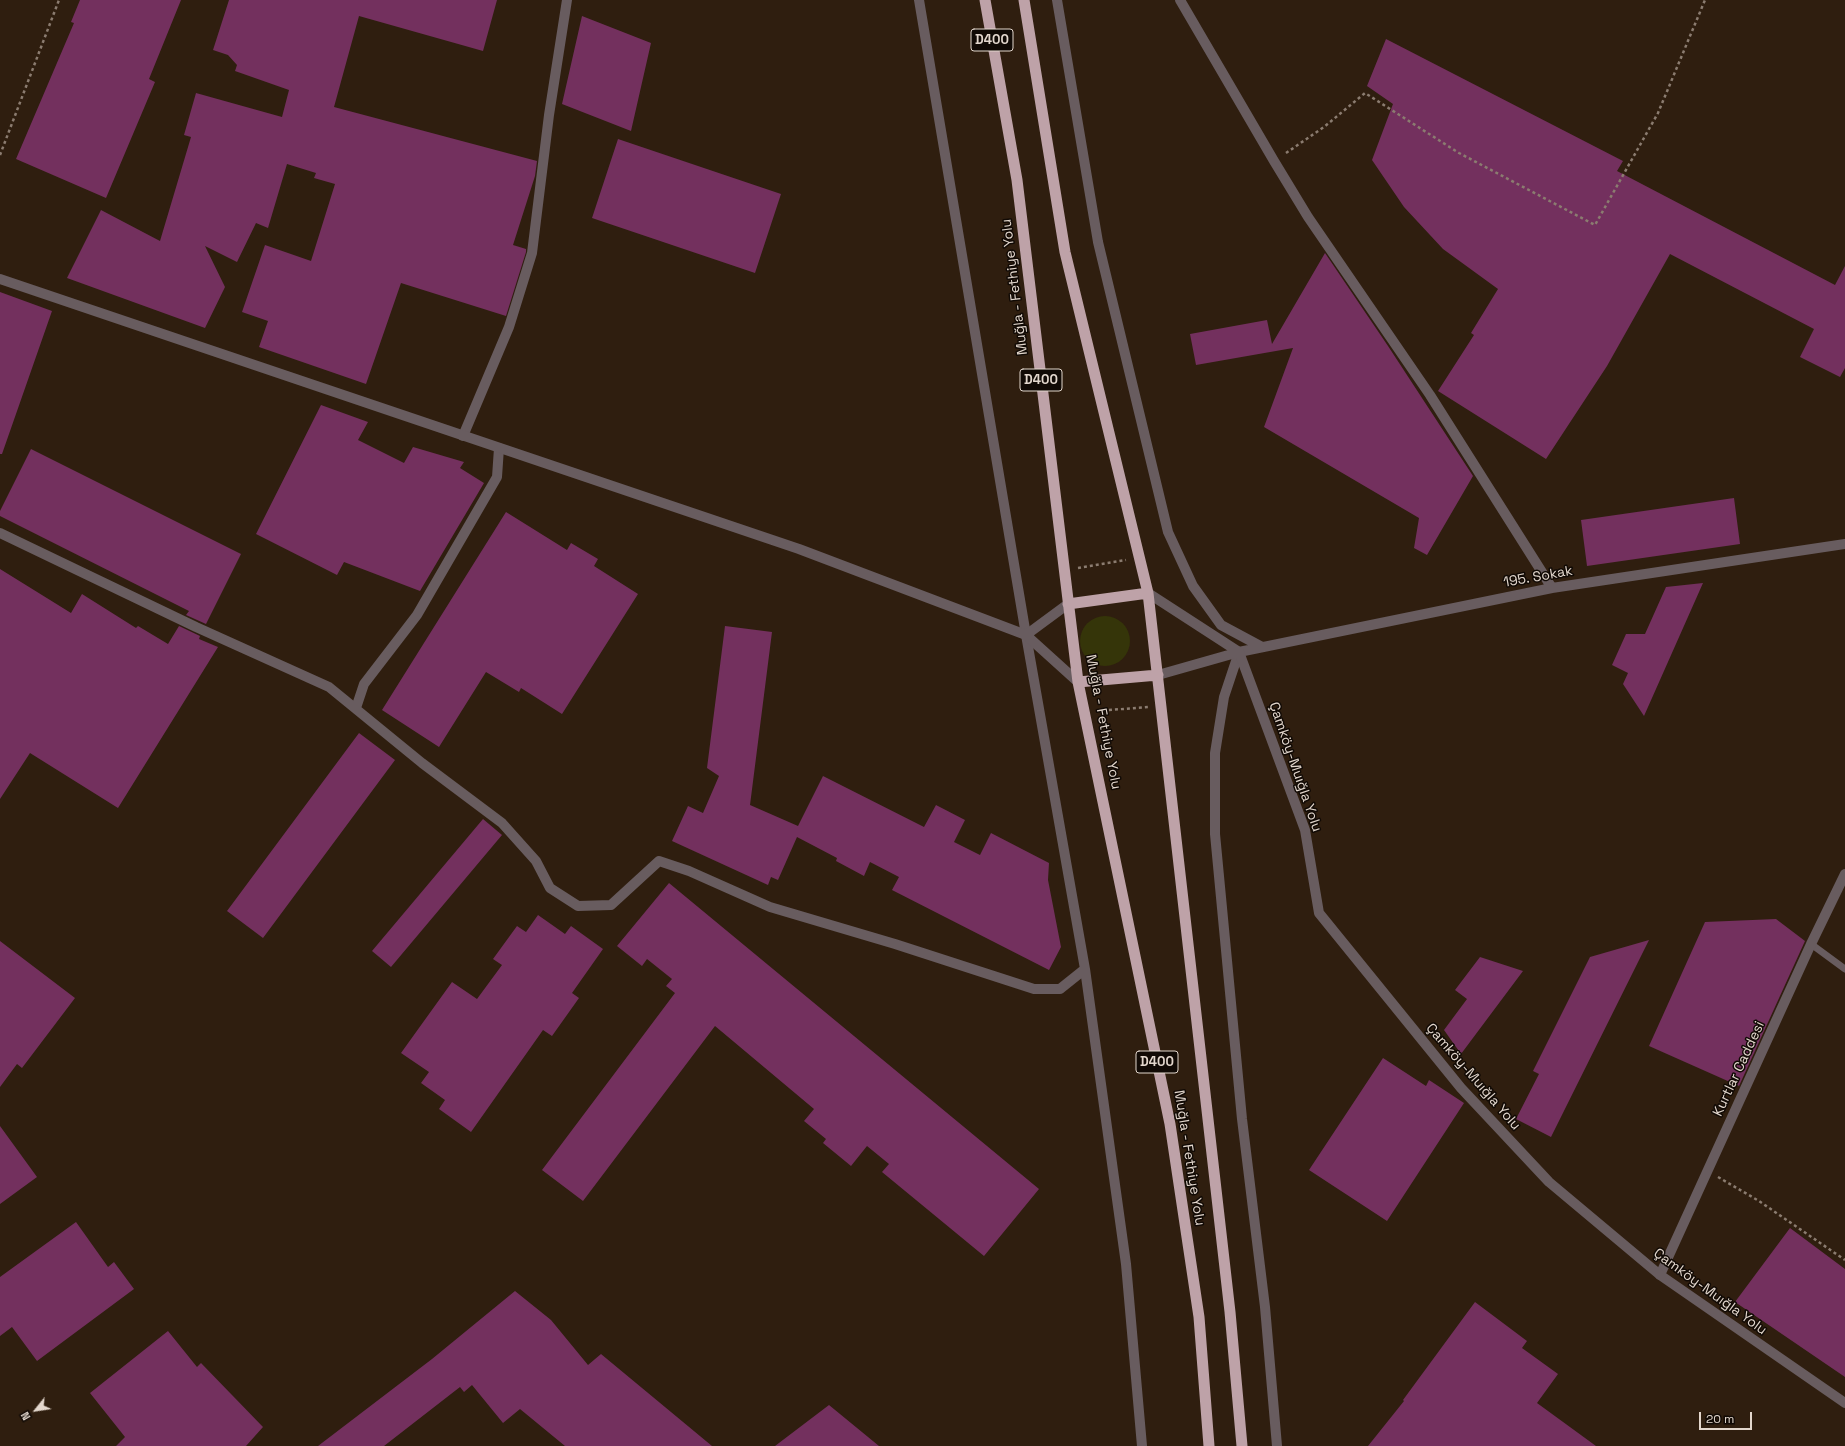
<!DOCTYPE html>
<html>
<head>
<meta charset="utf-8">
<style>
	body { margin:0 }
	#map { position:relative; width:1845px; height:1446px; overflow:hidden; background:#2f1e0f; font-family:"Space Grotesk",sans-serif }
	canvas { display:block }
	.north { position:absolute; left:16px; top:1390px; width:40px; height:40px; -webkit-text-stroke:3px #110a05; paint-order:stroke; rotate:240deg; font-size:11px; font-weight:700; line-height:16px; text-align:center; color:#e3d7cd }
	.north::after { content:''; display:block; margin:auto; width:14px; height:18px; background:#e3d7cd; clip-path:polygon(50% 0,100% 100%,50% 72%,0 100%) }
	.scale { position:absolute; left:1699px; top:1412px; width:53px; height:18px; box-sizing:border-box; border:2px solid #e3d7cd; border-top:0; padding-left:5px; font-size:12px; line-height:14px; white-space:nowrap; color:#e3d7cd; -webkit-text-stroke:3px #110a05; paint-order:stroke }
</style>
</head>
<body>
<div id="map">
<canvas width="1845" height="1446"></canvas>
<div class="north">N</div>
<div class="scale">20 m</div>
</div>
<script>
const ctx = document.querySelector('canvas').getContext('2d');
ctx.lineJoin = 'round';
function paint(path, color) { ctx.fillStyle = color; ctx.fill(path, 'evenodd'); }
const toPath = rows => new Path2D(rows.map(r => 'M' + r).join(''));
function trace(path, color, width, dash) { ctx.strokeStyle = color; ctx.lineWidth = width; ctx.lineCap = dash ? 'butt' : 'round'; ctx.setLineDash(dash || []); ctx.stroke(path); }
function write(font, color, halo, rows, align = 'center') {
  ctx.font = font + ' "Space Grotesk",sans-serif'; ctx.lineWidth = 3; ctx.setLineDash([]); ctx.textBaseline = 'middle'; ctx.strokeStyle = halo; ctx.fillStyle = color; for (const [text, x, y, turn = 0] of rows) {
    ctx.save(); ctx.translate(x, y); ctx.rotate((+turn || 0) * Math.PI / 180); ctx.textAlign = isNaN(turn) ? turn : align; if (halo) ctx.strokeText(text, 0, 0); ctx.fillText(text, 0, 0); ctx.restore();
  }
}
paint(toPath([
	'1080 641a25 25 0 1 1 50 0a25 25 0 1 1-50 0Z'
]), '#353509');
paint(toPath([
	[80,0,181,0,149,79,155,82,106,198,16,159,74,23,71,22],
	[229,0,497,0,483,51,359,16,334,107,537,161,535,176,513,245,526,249,526,252,506,316,401,283,366,384,259,347,268,321,242,312,265,245,311,261,335,184,314,178,316,173,287,164,268,228,256,223,237,262,205,246,225,287,205,328,67,278,101,210,160,241,191,137,184,135,196,93,282,117,289,90,235,71,237,65,228,55,213,50],
	[582,16,651,43,631,131,562,104],
	[1386,39,1623,161,1617,171,1835,285,1845,266,1845,368,1840,377,1800,357,1814,329,1670,254,1607,366,1546,459,1438,391,1474,335,1471,333,1498,289,1443,249,1404,207,1372,160,1393,104,1367,86],
	[618,139,781,194,755,273,592,218],
	[1325,253,1388,346,1473,476,1427,555,1414,548,1419,518,1264,427,1293,348,1196,365,1190,334,1267,320,1272,344],
	[0,292,52,311,2,454,0,454],
	[321,405,368,422,358,440,404,463,413,447,464,462,460,468,484,483,420,591,344,562,337,575,256,534],
	[31,449,241,554,206,624,186,615,189,611,0,516,0,511],
	[1734,498,1740,544,1587,566,1581,520],
	[506,512,567,550,571,543,598,559,594,566,638,594,562,714,521,688,519,692,486,672,439,747,382,710],
	[0,569,71,613,82,594,136,628,138,626,168,644,179,626,200,636,199,639,218,647,118,808,30,753,0,799],
	[1703,583,1644,716,1623,684,1628,673,1612,665,1626,634,1645,634,1666,587],
	[725,626,772,632,750,805,798,826,823,776,924,827,936,805,965,820,954,842,980,855,991,833,1049,863,1048,880,1061,947,1049,970,892,890,899,877,870,862,864,876,836,861,837,858,797,837,778,880,771,877,768,885,672,841,688,806,703,813,719,776,707,768],
	[359,733,395,760,263,938,227,911],
	[483,819,502,835,391,967,372,951],
	[669,883,1039,1189,984,1256,882,1172,889,1164,867,1146,851,1166,823,1143,826,1139,804,1121,814,1109,715,1026,583,1201,542,1170,675,993,666,986,672,979,647,959,642,966,617,946],
	[538,915,565,934,571,926,603,949,572,993,579,998,552,1036,543,1030,471,1132,439,1109,445,1100,421,1083,429,1072,401,1053,452,982,477,999,502,965,493,959,517,926,526,932],
	[1776,919,1805,941,1739,1086,1649,1046,1705,922],
	[1649,940,1551,1137,1516,1119,1539,1074,1533,1071,1590,957],
	[0,941,75,998,22,1068,17,1064,0,1087],
	[1480,957,1523,971,1461,1054,1444,1030,1467,999,1455,990],
	[1383,1058,1426,1086,1429,1080,1464,1103,1387,1221,1309,1170],
	[0,1126,37,1177,0,1204],
	[76,1222,108,1267,114,1262,134,1289,37,1361,12,1327,0,1336,0,1277],
	[1790,1228,1845,1269,1845,1377,1735,1302],
	[515,1291,551,1320,588,1365,601,1354,712,1446,565,1446,520,1409,503,1423,472,1385,464,1392,460,1387,384,1446,318,1446,432,1359],
	[1475,1302,1527,1341,1522,1348,1558,1374,1537,1403,1596,1446,1368,1446,1404,1401,1403,1400],
	[168,1331,197,1367,201,1363,263,1427,246,1446,116,1446,125,1437,90,1393],
	[829,1405,879,1446,775,1446]
]), '#73305e');
trace(toPath([
	[1286,153,1324,127,1365,93,1459,153,1595,225,1658,113,1705,0],
	[0,155,59,0],
	[1078,568,1126,560],
	[1097,711,1148,707],
	[1718,1177,1759,1201,1845,1260]
]), '#8b7c70', 2.5, [3, 3]);
trace(toPath([
	[1811,944,1845,969]
]), '#685c5f', 7);
trace(toPath([
	[919,0,1026,635,1085,969,1126,1264,1142,1446],
	[1057,0,1098,242,1168,532,1193,586,1221,625,1262,647],
	[1180,0,1274,161,1308,217,1430,395,1552,588],
	[463,436,509,327,532,253,549,115,567,0],
	[0,533,196,627,329,687,422,763,502,823,536,861,550,888,578,906,611,905,659,861,689,871,770,907,895,944,1034,989,1060,989,1085,969],
	[356,708,364,684,417,615,497,477,499,448],
	[1660,1275,1811,944,1845,874],
	[1277,1446,1265,1307,1242,1119,1215,834,1215,753,1224,697,1239,652,1552,588,1845,544]
]), '#685c5f', 10);
trace(toPath([
	[0,279,799,549,1026,635,1078,682],
	[1148,593,1239,652],
	[1026,635,1068,604],
	[1239,652,1305,830,1319,913,1461,1088,1549,1182,1660,1275,1845,1403],
	[1158,675,1239,652]
]), '#685c5f', 10);
trace(toPath([
	[985,0,1017,180,1078,682,1170,1124,1199,1317,1209,1446],
	[1024,0,1065,252,1148,593,1230,1312,1242,1446],
	[1068,604,1148,593],
	[1078,682,1158,675]
]), '#bea2a8', 11);
for (const [x, y, w] of [
	[992,40,42],
	[1041,380,42],
	[1157,1062,42]
]) { const box = new Path2D(); box.roundRect(x - w / 2, y - 11, w, 22, 3); ctx.fillStyle = '#110a05'; ctx.fill(box); trace(box, '#e3d7cd', 1); }
write('bold 13px', '#e3d7cd', null, [
	["D400",992,40],
	["D400",1041,380],
	["D400",1157,1062]
]);
write('14px', '#e3d7cd', '#110a05', [
	["Muğla - Fethiye Yolu",1015,287,-97],
	["195. Sokak",1538,577,-10],
	["Muğla - Fethiye Yolu",1103,722,79],
	["Çamköy-Muığla Yolu",1295,767,71],
	["Kurtlar Caddesi",1739,1069,-65],
	["Çamköy-Muığla Yolu",1473,1077,49],
	["Muğla - Fethiye Yolu",1189,1158,81],
	["Çamköy-Muığla Yolu",1710,1292,36]
]);
</script>
</body>
</html>
